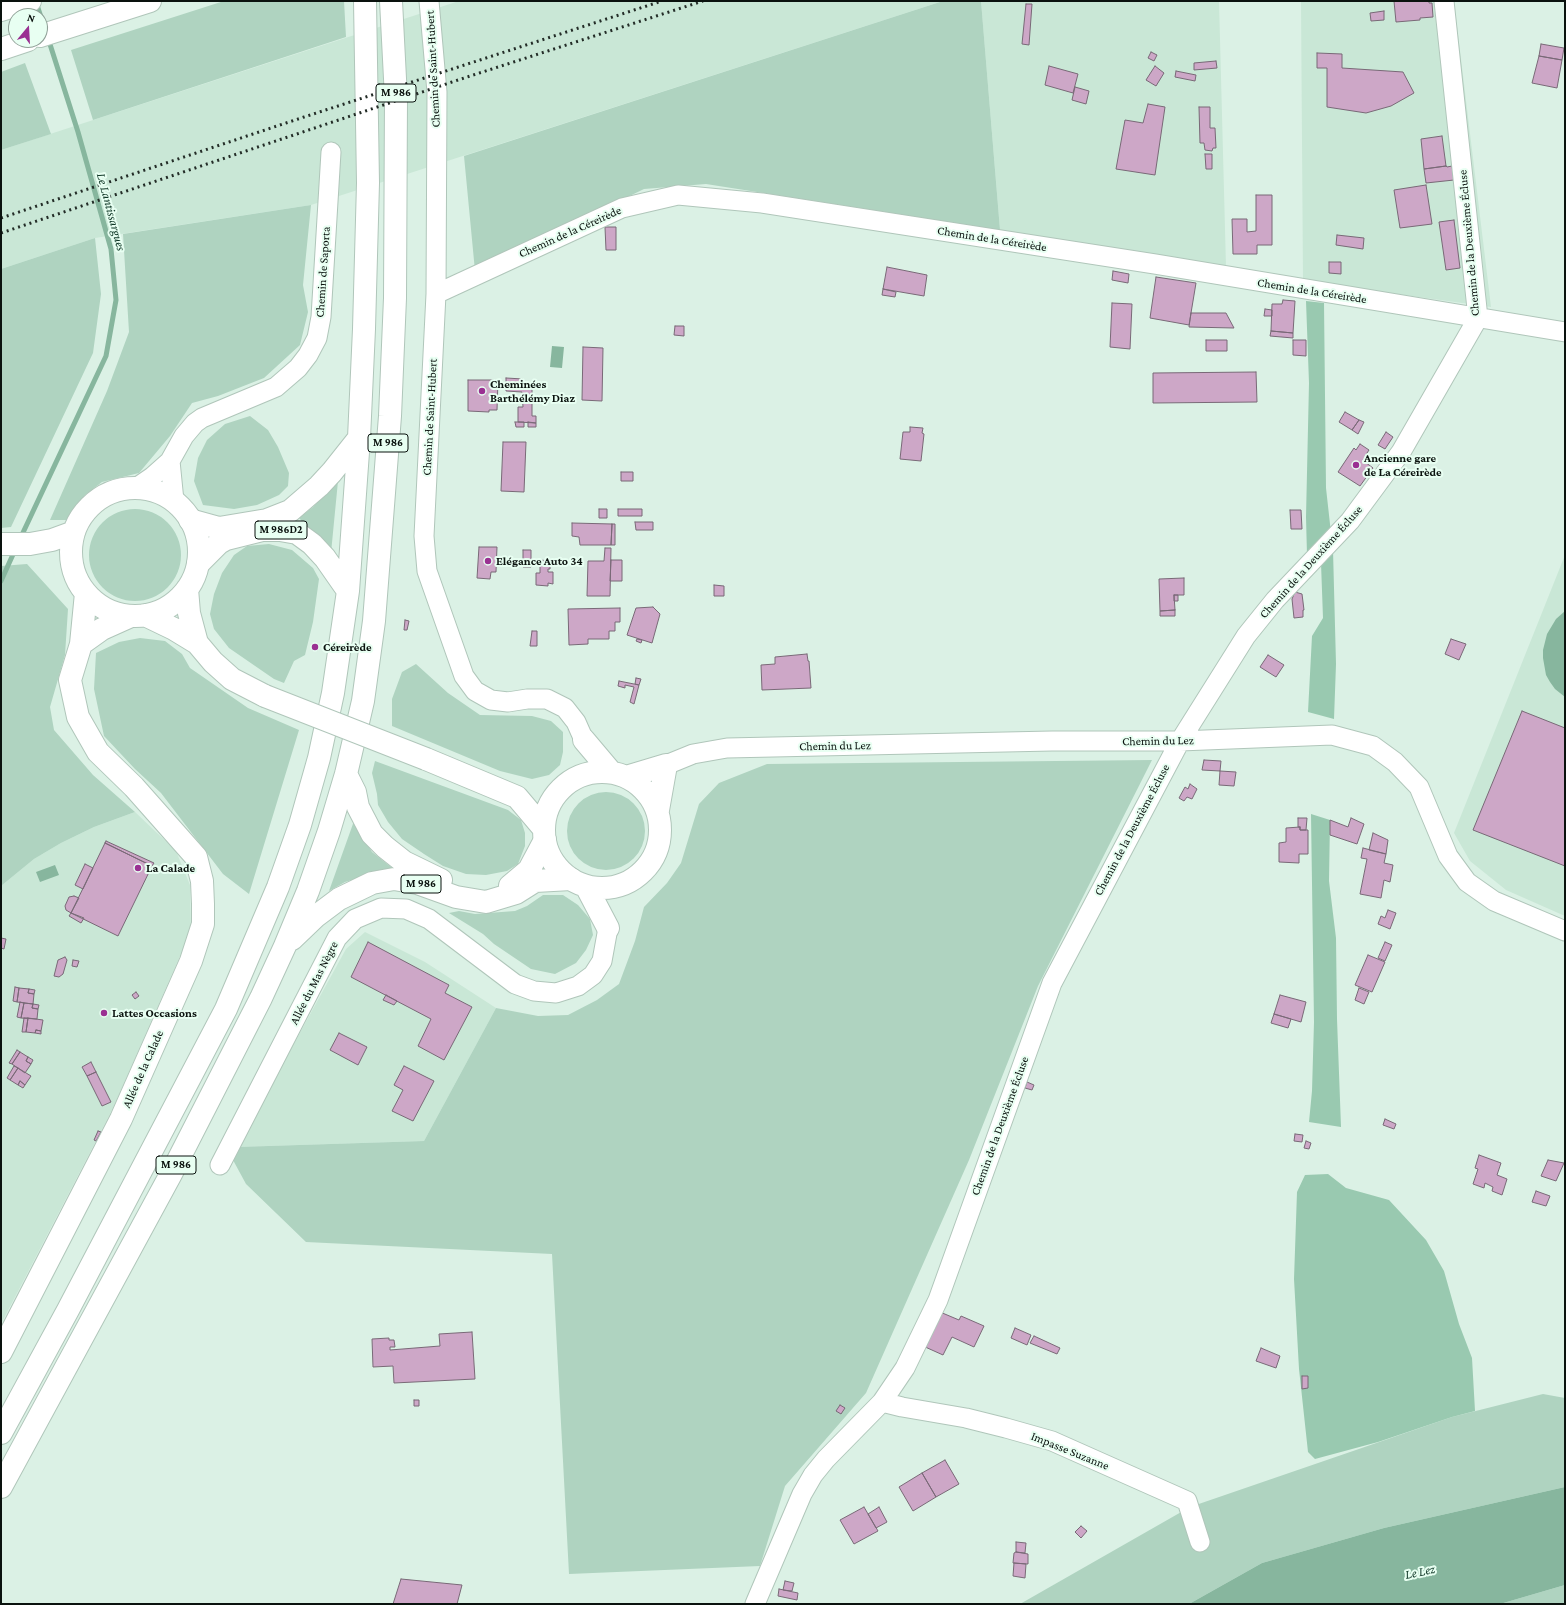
<!DOCTYPE html>
<html>
<head>
<meta charset="utf-8">
<style>
	body { margin:0 }
	#map { position:relative; width:1566px; height:1605px; overflow:hidden; background:#dbf1e5; font-family:"Crimson Pro",serif }
	canvas { display:block }
	.frame { position:absolute; inset:0; border:2px solid #0a120e; pointer-events:none }
	.north { position:absolute; left:8px; top:8px; width:40px; height:40px; box-sizing:border-box; background:#e8fff2; border:1px solid #8fa097; border-radius:50%; rotate:18deg; font-size:11px; font-weight:700; line-height:16px; text-align:center; color:#0a120e }
	.north::after { content:''; display:block; margin:auto; width:14px; height:18px; background:#9a3092; clip-path:polygon(50% 0,100% 100%,50% 72%,0 100%) }
</style>
</head>
<body>
<div id="map">
<canvas width="1566" height="1605"></canvas>
<div class="frame"></div>
<div class="north">N</div>
</div>
<script>
const ctx = document.querySelector('canvas').getContext('2d');
ctx.lineJoin = 'round';
function paint(path, color) { ctx.fillStyle = color; ctx.fill(path, 'evenodd'); }
const toPath = rows => new Path2D(rows.map(r => 'M' + r).join(''));
function trace(path, color, width, dash) { ctx.strokeStyle = color; ctx.lineWidth = width; ctx.lineCap = dash ? 'butt' : 'round'; ctx.setLineDash(dash || []); ctx.stroke(path); }
function write(font, color, halo, rows, align = 'center') {
  ctx.font = font + ' "Crimson Pro",serif'; ctx.lineWidth = 4; ctx.setLineDash([]); ctx.textBaseline = 'middle'; ctx.strokeStyle = halo; ctx.fillStyle = color; for (const [text, x, y, turn = 0] of rows) {
    ctx.save(); ctx.translate(x, y); ctx.rotate((+turn || 0) * Math.PI / 180); ctx.textAlign = isNaN(turn) ? turn : align; if (halo) ctx.strokeText(text, 0, 0); ctx.fillText(text, 0, 0); ctx.restore();
  }
}
paint(toPath([
	[459,1,943,1,311,205,95,238,1,269,1,150],
	[981,1,1219,1,1226,267,1000,230],
	[1301,1,1454,1,1491,307,1303,281],
	[1565,555,1565,916,1506,890,1470,861,1454,833],
	[135,812,176,851,190,885,191,931,114,1106,1,1324,1,886,34,859,61,843,94,827],
	[365,932,425,962,496,1008,424,1141,237,1147,346,949]
]), '#c9e7d6');
paint(toPath([
	[224,1,344,1,346,37,93,120,71,50],
	[943,1,981,1,1000,230,706,184,644,189,475,271,464,156],
	[25,63,51,134,1,150,1,72],
	[311,205,303,285,308,312,300,345,264,378,218,396,192,403,170,436,139,473,102,482,85,495,67,520,50,520,107,391,129,332,123,234],
	[95,238,101,294,93,353,11,527,1,528,1,269],
	[250,416,268,430,278,447,289,473,288,486,279,495,257,505,234,509,203,505,194,481,198,458,207,440,225,424],
	[338,481,331,553,299,518,313,507],
	'89 555a46 46 0 1 1 92 0a46 46 0 1 1-92 0Z',
	[269,544,292,550,313,568,319,579,313,622,305,655,294,661,284,683,274,679,229,648,214,629,210,614,214,594,222,573,234,555,247,546],
	[27,564,68,609,65,655,50,707,54,730,93,775,135,812,94,827,61,843,34,859,1,886,1,566],
	[140,638,165,641,182,654,190,668,248,708,299,730,249,894,223,874,161,793,135,769,104,736,94,689,96,653,119,642],
	[416,664,448,693,480,715,532,716,551,721,563,732,563,752,560,765,549,775,532,779,500,771,392,726,392,699,402,672],
	[1152,760,1038,986,969,1160,866,1393,785,1486,760,1566,569,1574,552,1254,306,1242,246,1184,233,1160,237,1147,424,1141,496,1008,538,1016,568,1015,597,1000,619,984,635,941,644,907,667,883,681,863,699,804,719,783,767,764],
	[375,761,508,810,521,820,525,833,525,846,518,864,507,871,486,875,466,874,443,866,424,854,402,839,388,822,378,805,377,794,372,773],
	'567 831a39 39 0 1 1 78 0a39 39 0 1 1-78 0Z',
	[354,821,372,852,396,871,365,876,345,882,329,891],
	[543,895,563,895,578,905,590,919,593,935,586,950,576,963,555,974,531,969,494,944,483,934,449,913,459,911,475,914,515,911,527,906],
	[1543,1394,1565,1398,1565,1487,1384,1528,1262,1563,1189,1604,1020,1604,1190,1507,1452,1417],
	[1565,1585,1565,1604,1500,1604]
]), '#afd3c0');
paint(toPath([
	[1306,301,1324,303,1326,488,1331,533,1307,555,1306,517,1309,383],
	[1333,550,1336,664,1334,719,1308,712,1312,636,1323,618,1321,563],
	[1311,814,1330,820,1329,881,1336,938,1337,1019,1341,1127,1309,1122,1312,1091,1314,1022],
	[1328,1174,1346,1188,1389,1200,1426,1240,1444,1271,1459,1324,1472,1358,1475,1411,1452,1417,1378,1442,1315,1459,1308,1452,1299,1369,1294,1279,1297,1192,1305,1175]
]), '#99c9b0');
paint(toPath([
	[552,346,564,347,562,368,550,367],
	[1565,611,1565,697,1555,689,1550,682,1546,675,1543,658,1543,650,1547,634,1556,619],
	[55,865,59,875,40,882,36,872],
	[1565,1487,1565,1585,1500,1604,1189,1604,1262,1563,1384,1528]
]), '#87b69e');
trace(toPath([
	[36,2,45,29],
	[20,539,106,356,116,300,111,249,78,132,48,38],
	[1,581,15,550]
]), '#87b69e', 5);
const building = toPath([
	[1394,1,1429,1,1429,3,1432,3,1433,17,1420,18,1420,20,1396,22,1394,1],
	[1026,4,1032,4,1029,45,1022,44,1026,4],
	[1384,11,1384,20,1371,21,1370,13,1384,11],
	[1541,44,1564,48,1562,60,1539,56,1541,44],
	[1151,52,1157,55,1154,61,1148,58,1151,52],
	[1317,53,1342,54,1342,68,1403,72,1414,93,1391,106,1366,113,1327,107,1327,68,1317,68,1317,53],
	[1539,56,1562,60,1557,88,1532,83,1539,56],
	[1216,61,1217,68,1194,70,1194,63,1216,61],
	[1049,66,1078,74,1073,93,1045,85,1049,66],
	[1155,66,1164,73,1156,86,1146,80,1155,66],
	[1176,71,1196,75,1195,81,1175,77,1176,71],
	[1075,87,1089,91,1086,104,1072,100,1075,87],
	[1148,104,1165,107,1155,175,1116,169,1125,120,1143,123,1148,104],
	[1199,107,1210,107,1210,128,1215,128,1216,148,1213,148,1212,151,1205,150,1204,143,1200,143,1199,107],
	[1442,136,1446,166,1424,169,1421,139,1442,136],
	[1205,154,1212,154,1212,169,1206,169,1205,154],
	[1446,166,1447,167,1452,166,1454,180,1426,183,1424,169,1446,166],
	[1426,185,1432,224,1400,228,1394,190,1426,185],
	[1256,195,1272,195,1272,245,1257,245,1257,254,1233,254,1232,219,1247,219,1247,232,1256,231,1256,195],
	[1454,220,1460,268,1446,270,1439,222,1454,220],
	[605,227,616,227,616,250,606,250,605,227],
	[1337,235,1364,238,1363,249,1336,245,1337,235],
	[1329,262,1341,262,1341,274,1329,273,1329,262],
	[887,267,927,275,924,296,883,289,887,267],
	[1113,271,1129,274,1128,283,1112,280,1113,271],
	[1156,277,1196,283,1189,325,1150,318,1156,277],
	[883,289,896,292,895,297,882,295,883,289],
	[1283,300,1295,301,1293,333,1271,331,1272,304,1282,304,1283,300],
	[1112,303,1132,304,1130,349,1110,347,1112,303],
	[1265,309,1272,310,1272,316,1264,316,1265,309],
	[1191,313,1226,313,1234,328,1189,327,1191,313],
	[675,326,684,326,684,336,674,335,675,326],
	[1271,331,1293,333,1293,338,1270,336,1271,331],
	[1206,340,1227,340,1227,351,1206,351,1206,340],
	[1293,340,1306,340,1306,356,1293,355,1293,340],
	[583,347,603,348,602,401,582,400,583,347],
	[1256,372,1257,402,1153,403,1153,373,1256,372],
	[506,378,523,379,523,385,506,385,506,378],
	[468,380,498,380,497,410,489,410,489,412,468,411,468,380],
	[523,383,532,384,532,416,536,416,536,423,518,422,518,407,523,407,522,392,506,391,506,385,523,385,523,383],
	[1345,412,1359,420,1352,430,1339,422,1345,412],
	[1359,420,1364,422,1358,434,1352,430,1359,420],
	[515,422,524,422,524,427,516,427,515,422],
	[528,422,536,423,536,427,528,427,528,422],
	[910,427,923,428,922,433,924,434,921,461,900,459,903,432,910,432,910,427],
	[1386,432,1393,437,1385,449,1378,445,1386,432],
	[503,442,526,442,524,492,501,491,503,442],
	[1360,444,1369,450,1365,456,1368,458,1365,462,1373,468,1360,486,1338,472,1354,448,1356,450,1360,444],
	[621,472,633,472,633,481,621,481,621,472],
	[599,509,607,509,607,518,599,518,599,509],
	[618,509,642,509,642,516,618,516,618,509],
	[1290,510,1301,510,1302,529,1291,529,1290,510],
	[635,522,653,522,653,530,636,530,635,522],
	[572,523,612,524,611,545,580,545,579,537,572,536,572,523],
	[612,524,615,524,615,545,611,545,612,524],
	[479,547,497,547,496,572,491,572,490,579,477,578,479,547],
	[605,548,611,548,610,596,587,596,588,561,604,561,605,548],
	[523,550,531,550,531,567,523,567,523,550],
	[540,560,550,561,550,569,548,569,548,572,553,572,553,584,548,583,548,586,536,585,536,573,540,573,540,560],
	[611,560,622,560,622,581,610,581,611,560],
	[1184,578,1184,595,1174,595,1175,610,1160,611,1159,579,1184,578],
	[714,585,724,586,724,596,714,596,714,585],
	[1295,592,1302,594,1304,610,1303,610,1303,617,1294,618,1292,599,1295,592],
	[1174,595,1178,595,1178,601,1174,601,1174,595],
	[653,607,660,614,652,643,627,635,636,608,653,607],
	[620,608,620,622,615,622,615,631,609,631,609,639,588,639,588,644,569,645,568,609,620,608],
	[1175,610,1175,616,1160,616,1160,611,1175,610],
	[405,620,409,621,407,630,404,630,405,620],
	[532,631,537,631,537,646,530,646,532,631],
	[637,639,642,640,641,643,636,641,637,639],
	[1451,639,1466,644,1459,660,1445,654,1451,639],
	[807,654,808,661,809,661,811,688,762,690,761,665,775,664,775,657,807,654],
	[1268,655,1284,665,1276,677,1260,667,1268,655],
	[636,678,641,679,639,685,635,684,636,678],
	[619,681,639,685,634,704,630,702,634,687,625,685,625,688,618,686,619,681],
	[1522,711,1565,728,1565,866,1473,830,1522,711],
	[1204,760,1221,761,1220,771,1202,770,1204,760],
	[1220,771,1236,772,1234,786,1219,785,1220,771],
	[1190,784,1197,789,1192,799,1187,797,1184,801,1179,798,1185,787,1188,789,1190,784],
	[1298,818,1307,818,1306,830,1300,830,1300,827,1298,827,1298,818],
	[1351,818,1364,824,1357,844,1330,835,1330,820,1348,827,1351,818],
	[1300,827,1300,830,1308,830,1308,854,1299,854,1299,863,1279,862,1279,843,1286,842,1286,828,1300,827],
	[1373,833,1388,840,1386,854,1369,850,1373,833],
	[106,841,154,863,152,866,105,843,106,841],
	[105,843,152,866,118,936,71,913,105,843],
	[1363,848,1386,854,1384,863,1393,865,1390,882,1384,880,1381,898,1360,894,1367,859,1361,858,1363,848],
	[85,864,93,868,83,889,75,885,85,864],
	[74,896,79,898,71,913,66,910,65,906,69,897,74,896],
	[1388,910,1396,913,1390,929,1378,924,1381,916,1385,918,1388,910],
	[71,913,84,918,81,923,69,916,71,913],
	[1,938,6,939,4,949,1,948,1,938],
	[368,942,449,985,445,993,472,1007,444,1060,418,1046,431,1019,351,977,368,942],
	[1385,942,1392,945,1385,961,1378,958,1385,942],
	[1368,955,1385,962,1372,992,1355,985,1368,955],
	[65,957,67,960,63,974,59,977,54,976,58,960,65,957],
	[73,960,79,961,77,967,72,966,73,960],
	[15,987,19,988,17,1002,13,1001,15,987],
	[19,988,29,989,28,993,34,994,33,1004,17,1002,19,988],
	[1359,988,1369,992,1364,1004,1355,1000,1359,988],
	[29,989,35,990,34,994,28,993,29,989],
	[136,992,139,996,135,999,132,995,136,992],
	[386,995,397,1001,394,1005,383,1000,386,995],
	[1280,995,1306,1002,1301,1022,1274,1014,1280,995],
	[20,1002,24,1003,21,1018,17,1017,20,1002],
	[24,1003,33,1004,32,1008,38,1009,37,1019,21,1018,24,1003],
	[33,1004,39,1005,38,1009,32,1008,33,1004],
	[1274,1014,1291,1019,1288,1028,1271,1023,1274,1014],
	[24,1018,28,1018,26,1032,22,1032,24,1018],
	[28,1018,43,1020,41,1031,36,1030,35,1033,26,1032,28,1018],
	[36,1030,41,1031,41,1034,35,1033,36,1030],
	[339,1033,367,1047,358,1065,330,1050,339,1033],
	[17,1050,20,1052,12,1064,9,1063,17,1050],
	[20,1052,28,1057,26,1061,31,1064,25,1073,12,1064,20,1052],
	[28,1057,33,1060,31,1064,26,1061,28,1057],
	[91,1062,96,1072,87,1076,82,1067,91,1062],
	[14,1066,18,1068,10,1080,7,1078,14,1066],
	[404,1066,434,1081,413,1121,392,1111,403,1090,394,1085,404,1066],
	[18,1068,31,1076,25,1085,20,1081,18,1085,10,1080,18,1068],
	[96,1072,111,1102,102,1106,87,1076,96,1072],
	[20,1081,25,1085,23,1088,18,1085,20,1081],
	[1027,1082,1034,1085,1032,1090,1025,1088,1027,1082],
	[1385,1119,1396,1124,1394,1129,1383,1125,1385,1119],
	[98,1131,101,1132,96,1141,94,1140,98,1131],
	[1295,1134,1303,1135,1302,1142,1294,1141,1295,1134],
	[1306,1141,1311,1143,1309,1149,1304,1148,1306,1141],
	[1479,1155,1501,1163,1497,1175,1507,1179,1502,1195,1492,1191,1493,1187,1485,1183,1484,1188,1473,1184,1478,1169,1475,1168,1479,1155],
	[1548,1160,1564,1163,1556,1181,1541,1176,1548,1160],
	[1536,1191,1550,1196,1546,1206,1532,1202,1536,1191],
	[940,1312,959,1320,961,1316,984,1326,974,1347,952,1337,943,1355,923,1346,940,1312],
	[1015,1328,1031,1335,1027,1345,1011,1338,1015,1328],
	[472,1332,475,1379,394,1383,393,1366,373,1367,372,1339,389,1338,389,1340,394,1340,395,1347,390,1347,390,1350,440,1346,439,1334,472,1332],
	[1034,1336,1060,1348,1057,1354,1030,1343,1034,1336],
	[1261,1348,1280,1356,1276,1368,1256,1361,1261,1348],
	[1302,1376,1308,1376,1308,1388,1302,1389,1302,1376],
	[414,1400,419,1400,419,1406,414,1406,414,1400],
	[840,1405,845,1408,841,1414,836,1411,840,1405],
	[945,1460,959,1484,936,1497,922,1473,945,1460],
	[922,1473,936,1497,913,1511,899,1487,922,1473],
	[864,1507,878,1531,854,1544,840,1520,864,1507],
	[879,1507,887,1522,876,1528,868,1514,879,1507],
	[1081,1526,1087,1531,1081,1538,1075,1532,1081,1526],
	[1016,1542,1026,1543,1025,1553,1016,1552,1016,1542],
	[1016,1552,1028,1554,1028,1564,1013,1563,1014,1553,1016,1552],
	[1014,1563,1026,1564,1025,1578,1013,1576,1014,1563],
	[401,1579,462,1585,457,1604,393,1604,401,1579],
	[785,1581,794,1583,792,1591,783,1590,785,1581],
	[779,1589,798,1593,797,1600,778,1596,779,1589]
]);
paint(building, '#cda7c7');
trace(building, '#796977', 1);
const street = toPath([
	[429,1,437,92,436,294,424,536,427,571,464,676,475,691,491,700,508,702,527,699,547,699,565,708,576,722,584,740],
	[436,294,622,208,678,195,762,203,1155,264,1565,332],
	[170,461,174,501],
	[136,488,152,477,170,461,184,436,195,423,202,418,276,387,298,368,308,355,317,338,321,317,331,152],
	[666,765,693,754,727,748,1052,741,1180,741,1332,735,1373,746,1395,762,1419,787,1448,856,1467,882,1494,901,1565,931],
	[220,1165,337,938,355,919,381,908,406,909,429,919,515,984,534,991,556,993,578,986,593,975,602,961,608,928],
	[882,1402,902,1407,966,1418,1006,1428,1052,1441,1187,1501,1200,1542],
	[755,1604,802,1494,813,1475,826,1459,882,1402,905,1368,938,1300,1052,983,1180,741,1246,636,1275,600,1350,521,1401,452,1478,318,1444,1]
]);
const secondary = toPath([
	'71 552a64 64 0 1 1 128 0a64 64 0 1 1-128 0Z',
	[1,544,30,544,52,540,74,532],
	[187,589,189,613,197,643],
	[145,615,174,629,197,643,213,662,232,679,265,696],
	[81,644,102,629,131,616],
	[584,740,611,772],
	[426,759,517,797,544,829],
	'544 830a58 58 0 1 1 116 0a58 58 0 1 1-116 0Z',
	[626,777,666,765,658,810],
	[586,886,608,928],
	[1,1352,121,1119,191,961,203,924,203,904,202,881,196,857,134,787,98,752,78,717,70,680,81,644,86,593]
]);
const primary = toPath([
	[190,520,219,528,267,520,290,511,319,486,332,472,359,438],
	[198,564,219,543,226,539,262,530,280,530,297,533,312,544,325,558,348,591],
	[346,774,355,792,358,807,372,834,385,847,404,862,441,880],
	[510,886,529,870,545,840],
	[292,939,315,917,339,899,372,883,394,879,417,883,456,897,486,902,516,893,535,881,571,879],
	[1,1433,68,1310,226,1009,278,887,300,825,319,758,333,693,348,591,359,438,364,329,368,183,365,1],
	[1,1487,171,1174,261,998,285,946,308,891,329,831,346,774,363,701,374,621,390,416,395,298,396,98,391,1]
]);
const highway = toPath([
	[1,10,30,1],
	[40,36,150,1],
	[1,49,28,40]
]);
trace(street, '#b0c6ba', 21);
trace(secondary, '#b0c6ba', 24);
trace(primary, '#b0c6ba', 24);
trace(highway, '#b0c6ba', 24);
trace(street, '#fff', 19);
trace(secondary, '#fff', 22);
trace(primary, '#fff', 22);
trace(highway, '#fff', 22);
trace(toPath([
	[1,218,304,117,662,1],
	[1,233,467,77,703,1]
]), '#232c27', 3, [2, 4]);
const secondaryBridge = toPath([
	[265,696,426,759]
]);
trace(secondaryBridge, '#b0c6ba', 24, []);
trace(secondaryBridge, '#fff', 22);
for (const [x, y, r, color] of [
	[482,391,4,"#9a3092"],
	[1356,465,4,"#9a3092"],
	[488,561,4,"#9a3092"],
	[315,647,4,"#9a3092"],
	[138,868,4,"#9a3092"],
	[104,1013,4,"#9a3092"]
]) { const dot = new Path2D(); dot.arc(x, y, r, 0, 2 * Math.PI); ctx.fillStyle = color; ctx.fill(dot); trace(dot, '#e8fff2', 1.5); }
for (const [x, y, w] of [
	[396,93,40],
	[388,443,40],
	[281,530,52],
	[421,884,40],
	[176,1165,40]
]) { const box = new Path2D(); box.roundRect(x - w / 2, y - 9, w, 18, 3); ctx.fillStyle = '#e8fff2'; ctx.fill(box); trace(box, '#0a120e', 1); }
write('bold 11px', '#0a120e', null, [
	["M 986",396,93],
	["M 986",388,443],
	["M 986D2",281,530],
	["M 986",421,884],
	["M 986",176,1165]
]);
write('12px', '#0a120e', '#e8fff2', [
	["Chemin de Saint-Hubert",433,69,-93],
	["Chemin de la Céreirède",570,232,-24],
	["Chemin de la Céreirède",992,239,9],
	["Chemin de la Deuxième Écluse",1469,243,-95],
	["Chemin de Saporta",323,272,-86],
	["Chemin de la Céreirède",1312,291,9],
	["Chemin de Saint-Hubert",430,417,-87],
	["Chemin de la Deuxième Écluse",1311,562,-48],
	["Chemin du Lez",1158,741,-1],
	["Chemin du Lez",835,746,-1],
	["Chemin de la Deuxième Écluse",1132,830,-62],
	["Allée du Mas Nègre",314,983,-63],
	["Allée de la Calade",143,1069,-66],
	["Chemin de la Deuxième Écluse",1000,1126,-70],
	["Impasse Suzanne",1070,1451,22]
]);
write('bold 12px', '#0a120e', '#e8fff2', [
	["Cheminées",490,384],
	["Barthélémy Diaz",490,398],
	["Ancienne gare",1364,458],
	["de La Céreirède",1364,472],
	["Elégance Auto 34",496,561],
	["Céreirède",323,647],
	["La Calade",146,868],
	["Lattes Occasions",112,1013]
], 'left');
write('italic 13px', '#103827', '#e8fff2', [
	["Le Lantissargues",111,212,75],
	["Le Lez",1420,1572,-12]
]);
</script>
</body>
</html>
